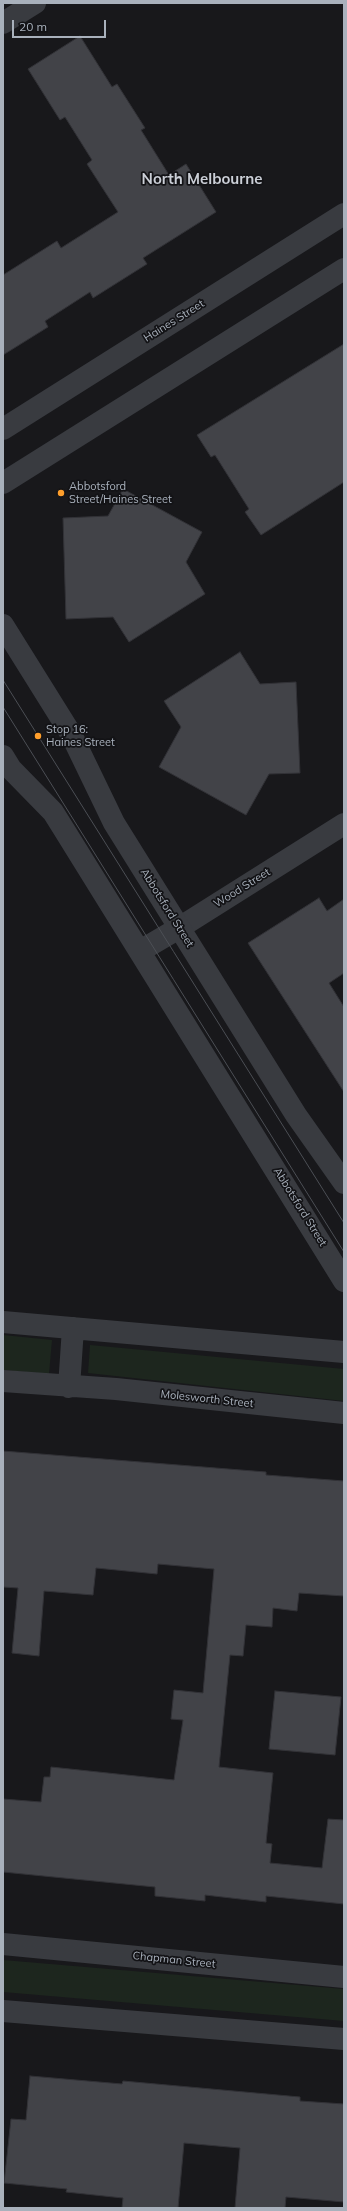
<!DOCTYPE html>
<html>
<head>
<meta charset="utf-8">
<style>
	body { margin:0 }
	#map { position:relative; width:347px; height:2211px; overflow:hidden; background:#18181b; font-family:Mulish,sans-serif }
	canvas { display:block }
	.frame { position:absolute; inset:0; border:4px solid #a9b1bc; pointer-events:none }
	.scale { position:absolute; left:12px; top:20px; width:94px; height:18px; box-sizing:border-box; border:2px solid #a9b1bc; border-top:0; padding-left:5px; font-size:12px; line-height:14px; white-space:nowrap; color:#a9b1bc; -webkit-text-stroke:3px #131316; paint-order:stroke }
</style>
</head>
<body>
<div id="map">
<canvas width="347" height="2211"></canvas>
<div class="frame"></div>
<div class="scale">20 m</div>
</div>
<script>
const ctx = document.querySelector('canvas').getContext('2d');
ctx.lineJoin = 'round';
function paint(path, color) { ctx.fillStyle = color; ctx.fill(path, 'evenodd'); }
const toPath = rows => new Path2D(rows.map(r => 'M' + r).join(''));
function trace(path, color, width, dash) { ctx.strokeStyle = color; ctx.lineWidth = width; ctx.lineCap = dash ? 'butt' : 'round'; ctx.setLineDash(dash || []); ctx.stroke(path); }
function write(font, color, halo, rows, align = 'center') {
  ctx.font = font + ' Mulish,sans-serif'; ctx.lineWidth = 3.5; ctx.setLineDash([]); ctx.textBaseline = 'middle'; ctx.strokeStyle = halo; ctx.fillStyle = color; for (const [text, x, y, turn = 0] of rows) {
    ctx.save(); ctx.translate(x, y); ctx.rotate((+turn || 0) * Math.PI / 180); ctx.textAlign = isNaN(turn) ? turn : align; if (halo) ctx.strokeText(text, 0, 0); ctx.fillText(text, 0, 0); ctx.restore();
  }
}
paint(toPath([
	[3,1335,52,1340,49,1374,3,1370],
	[90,1345,344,1369,344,1401,88,1373],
	[3,1960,344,1989,344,2021,3,1992]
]), '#1d261e');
const building = toPath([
	[80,36,112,87,117,84,145,128,141,130,169,175,186,164,216,212,143,258,147,264,93,298,90,292,45,321,48,327,3,355,3,275,57,241,61,248,118,212,87,164,92,160,65,117,60,120,28,69,80,36],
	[344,344,344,482,261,535,245,512,249,509,215,455,211,457,197,435,344,344],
	[123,489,202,532,186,562,205,594,129,642,113,617,66,619,63,518,108,516,123,489],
	[240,652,260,684,296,682,300,773,269,774,246,815,159,767,181,727,164,701,240,652],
	[319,898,327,911,344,899,344,973,329,983,344,1007,344,1092,248,943,319,898],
	[3,1451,266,1472,266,1475,344,1481,344,1596,299,1593,297,1611,273,1608,272,1627,246,1625,243,1656,230,1655,219,1767,273,1773,266,1843,272,1844,270,1863,322,1868,328,1819,344,1820,344,1904,266,1896,266,1902,205,1895,205,1901,155,1896,155,1887,3,1872,3,1799,41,1802,44,1777,50,1777,51,1767,174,1780,183,1720,171,1719,174,1690,203,1693,214,1569,158,1564,157,1574,96,1568,93,1595,44,1591,39,1656,12,1653,18,1588,3,1587,3,1451],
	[275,1691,341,1697,335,1755,269,1749,275,1691],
	[30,2076,122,2084,123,2081,300,2097,300,2101,344,2104,344,2202,286,2197,285,2208,235,2208,240,2148,184,2143,178,2208,122,2208,123,2198,66,2192,67,2189,4,2183,11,2119,26,2120,30,2076]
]);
paint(building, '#424348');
trace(building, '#323237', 1);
trace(toPath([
	[3,23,35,3],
	[3,429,344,214],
	[3,483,344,269],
	[179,928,344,824],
	[3,1322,344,1352],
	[3,1381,116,1389,344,1413],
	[69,1387,73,1328],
	[3,1944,344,1977],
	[3,2011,344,2039]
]), '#393b40', 22);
trace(toPath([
	[3,625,71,734,114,823,296,1115,344,1183],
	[3,756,11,769,53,812,63,828,344,1281],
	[140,951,179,928]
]), '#393b40', 22);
trace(toPath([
	[3,680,344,1223],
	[3,707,344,1252]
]), '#4c4f55', 1);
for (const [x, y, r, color] of [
	[61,493,4,"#ff9f2c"],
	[38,736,4,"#ff9f2c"]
]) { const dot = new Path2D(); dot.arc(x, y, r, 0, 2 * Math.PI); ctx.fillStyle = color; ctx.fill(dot); trace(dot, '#131316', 1.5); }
write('11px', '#a9b1bc', '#131316', [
	["Haines Street",174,321,-32],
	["Wood Street",242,888,-32],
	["Abbotsford Street",167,908,58],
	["Abbotsford Street",300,1207,58],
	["Molesworth Street",207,1399,6],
	["Chapman Street",174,1960,6]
]);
write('11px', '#a9b1bc', '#131316', [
	["Abbotsford",69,487],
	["Street/Haines Street",69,500],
	["Stop 16:",46,730],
	["Haines Street",46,743]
], 'left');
write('bold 15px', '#cbcfd7', '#131316', [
	["North Melbourne",202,179]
]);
</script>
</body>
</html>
